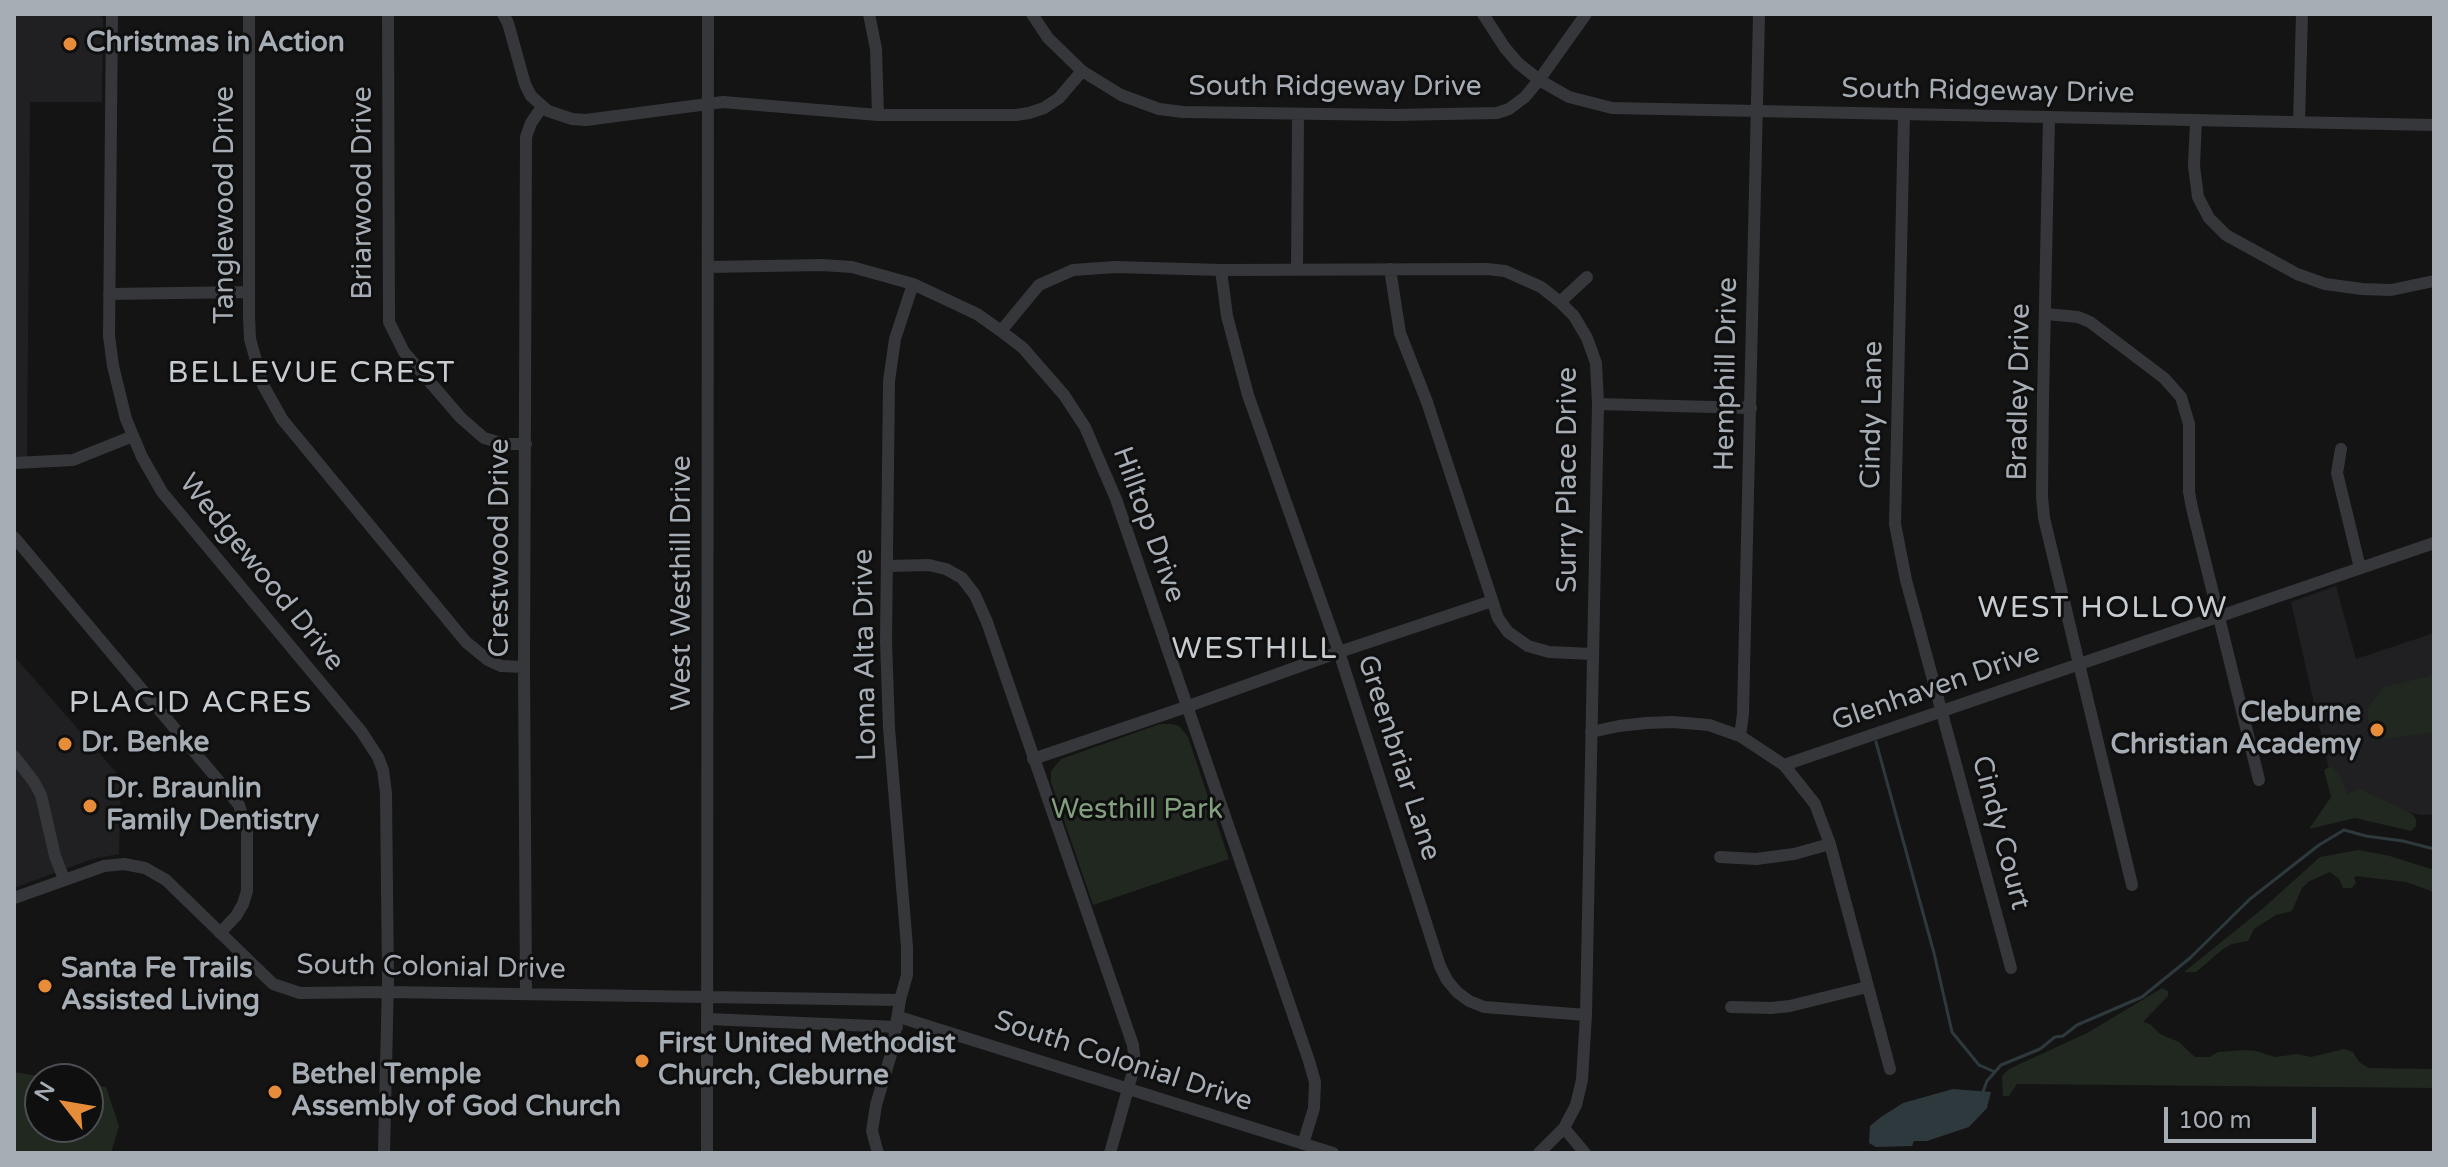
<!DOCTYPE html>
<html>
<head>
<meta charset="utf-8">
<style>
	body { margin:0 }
	#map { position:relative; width:2448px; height:1167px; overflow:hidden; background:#141415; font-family:"Varela Round",sans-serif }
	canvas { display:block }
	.frame { position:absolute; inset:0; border:16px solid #a6adb5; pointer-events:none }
	.north { position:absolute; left:24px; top:1063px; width:80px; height:80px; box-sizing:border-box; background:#0f0f10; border:2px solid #4b4e52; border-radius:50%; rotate:301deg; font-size:22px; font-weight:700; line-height:32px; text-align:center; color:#a6adb5 }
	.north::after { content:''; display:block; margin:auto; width:28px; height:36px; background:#e78d3a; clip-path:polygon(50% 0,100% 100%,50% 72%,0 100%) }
	.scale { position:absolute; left:2164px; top:1107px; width:152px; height:36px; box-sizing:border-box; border:4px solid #a6adb5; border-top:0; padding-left:10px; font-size:24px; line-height:28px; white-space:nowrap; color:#a6adb5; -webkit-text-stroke:6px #0f0f10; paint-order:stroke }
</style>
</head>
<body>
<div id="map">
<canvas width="2448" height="1167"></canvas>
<div class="frame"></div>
<div class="north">N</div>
<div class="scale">100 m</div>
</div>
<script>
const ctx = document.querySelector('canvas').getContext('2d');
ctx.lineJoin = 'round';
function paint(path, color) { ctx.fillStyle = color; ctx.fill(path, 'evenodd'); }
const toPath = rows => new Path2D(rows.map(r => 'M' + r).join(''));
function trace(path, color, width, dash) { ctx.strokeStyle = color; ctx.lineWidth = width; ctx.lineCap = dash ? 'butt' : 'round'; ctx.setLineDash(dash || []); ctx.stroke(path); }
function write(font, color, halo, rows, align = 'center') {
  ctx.font = font + ' "Varela Round",sans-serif'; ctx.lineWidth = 6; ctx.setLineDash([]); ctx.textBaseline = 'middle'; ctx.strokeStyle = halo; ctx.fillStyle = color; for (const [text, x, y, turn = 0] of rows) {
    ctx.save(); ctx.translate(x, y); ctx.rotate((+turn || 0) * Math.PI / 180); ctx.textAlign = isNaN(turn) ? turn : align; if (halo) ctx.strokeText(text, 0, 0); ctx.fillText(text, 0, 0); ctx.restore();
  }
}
paint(toPath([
	[97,15,102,17,103,20,102,102,30,102,27,457,14,457,14,16],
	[2336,586,2356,659,2434,633,2434,814,2421,815,2335,796,2291,602],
	[14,656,121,778,119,854,92,859,14,888]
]), '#202022');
paint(toPath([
	[2434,675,2434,732,2372,741,2367,709,2384,687],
	[1160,724,1171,724,1179,726,1188,737,1229,859,1093,905,1051,782,1051,771,1061,759],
	[2331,766,2339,774,2347,794,2360,789,2412,814,2416,819,2416,826,2411,831,2355,818,2309,829,2331,797,2324,770],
	[2358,850,2390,856,2434,870,2434,892,2406,882,2356,876,2354,878,2356,883,2352,888,2343,888,2339,879,2330,872,2308,882,2302,888,2292,911,2276,915,2254,929,2248,941,2232,944,2223,949,2196,972,2184,972,2261,910,2320,857],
	[2162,988,2168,991,2168,996,2143,1022,2150,1024,2160,1034,2179,1042,2195,1057,2210,1057,2218,1052,2244,1050,2256,1051,2275,1057,2297,1054,2311,1057,2344,1049,2353,1052,2359,1062,2369,1068,2434,1069,2434,1088,2017,1084,2009,1096,2003,1096,2002,1076,2009,1069,2089,1032],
	[14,1072,57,1079,40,1079,40,1127,88,1127,88,1084,106,1087,119,1126,111,1153,14,1153]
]), '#202820');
paint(toPath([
	[1953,1089,1991,1092,1987,1108,1969,1127,1927,1141,1914,1141,1912,1146,1876,1147,1869,1143,1870,1126,1881,1117,1903,1103]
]), '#2e393d');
trace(toPath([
	[1876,742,1934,953,1952,1032,1979,1065,1995,1072],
	[1983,1092,1987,1081,2001,1065,2040,1049,2055,1037,2063,1036,2077,1025,2142,997,2190,958,2250,899,2319,845,2344,830,2366,836,2403,841,2434,849]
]), '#2e393d', 3);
trace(toPath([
	[112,14,109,336,113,366,126,419,142,457,162,492,361,731,378,757,383,770,386,793,388,981,384,1153],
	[249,14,249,316,250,339,263,385,282,419,466,642,488,660,501,666,524,667],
	[388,14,389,322,404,352,461,418,484,438,505,444,526,444],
	[503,14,508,23,525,84,531,96,548,111,572,119,586,120,723,102,878,115,1016,115,1029,113,1044,108,1059,98,1082,71],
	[869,14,876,49,878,115],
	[1032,14,1048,38,1082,71,1121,95,1159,109,1183,112,1395,115,1497,113,1509,109,1525,97,1539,80,1586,14],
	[1483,14,1505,48,1518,63,1539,80,1569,97,1612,108,2434,125],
	[1904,115,1895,524,1906,580,2011,968],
	[2049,117,2043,400,2042,496,2044,518,2132,885],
	[2196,120,2194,166,2198,197,2209,218,2226,235,2297,274,2325,284,2362,289,2391,290,2434,281],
	[2299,122,2302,14],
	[708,267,822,265,852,267,913,284,977,314,1001,331,1023,348,1064,395,1085,427,1116,499,1309,1061,1315,1082,1314,1108,1303,1144],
	[1297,269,1298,115],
	[1390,269,1400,333,1427,402,1498,618,1508,632,1528,646,1549,652,1592,654],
	[1221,270,1227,316,1248,395,1339,652,1440,966,1447,980,1457,992,1469,1001,1484,1007,1586,1015],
	[109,294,248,292],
	[1560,302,1587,277],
	[2046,314,2078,317,2090,322,2164,378,2181,397,2189,424,2189,492,2192,508,2259,780],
	[1001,331,1039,285,1073,270,1115,267,1221,270,1487,269,1505,271,1541,287,1560,302,1574,316,1587,338,1596,363,1598,404,1586,1015,1582,1080,1576,1105,1564,1128,1539,1153],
	[1598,404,1751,408],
	[2341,449,2337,473,2360,568],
	[14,463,73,460,133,436],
	[14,537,239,805,247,830,247,891,243,904,236,916,220,933],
	[887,566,929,565,946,569,962,578,975,595,987,622,1133,1045,1135,1064,1110,1153],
	[1591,732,1619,726,1646,723,1673,722,1709,725,1740,736,1784,765,2434,543],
	[1740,736,1743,714,1759,14],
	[14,756,34,782,41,795,55,856,64,879],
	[1033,759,1186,707,1339,652,1492,601],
	[1784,765,1815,804,1830,844,1890,1069],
	[1720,857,1756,859,1794,854,1830,844],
	[14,898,104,866,124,864,145,868,166,880,273,984,300,993,387,992,900,1000],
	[526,994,524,667,526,137,531,123,542,107],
	[1731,1007,1771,1008,1790,1006,1867,987],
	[899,1017,1333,1153],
	[708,1019,897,1027],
	[1564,1128,1585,1153],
	[707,1153,708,14],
	[878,1153,872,1131,876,1105,892,1051,900,1000,907,975,907,947,889,728,886,641,889,381,895,339,913,284]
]), '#35373a', 12);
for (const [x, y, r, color] of [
	[70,44,8,"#e78d3a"],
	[2377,730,8,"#e78d3a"],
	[65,744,8,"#e78d3a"],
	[90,806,8,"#e78d3a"],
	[45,986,8,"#e78d3a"],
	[642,1061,8,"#e78d3a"],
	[275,1092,8,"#e78d3a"]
]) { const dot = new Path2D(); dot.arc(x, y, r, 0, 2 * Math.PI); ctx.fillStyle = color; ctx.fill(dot); trace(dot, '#0f0f10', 3); }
write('bold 28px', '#a6adb5', '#0f0f10', [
	["Christmas in Action",86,44],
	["Cleburne",2361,714,"right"],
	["Christian Academy",2361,746,"right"],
	["Dr. Benke",81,744],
	["Dr. Braunlin",106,790],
	["Family Dentistry",106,822],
	["Santa Fe Trails",61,970],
	["Assisted Living",61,1002],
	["First United Methodist",658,1045],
	["Church, Cleburne",658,1077],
	["Bethel Temple",291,1076],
	["Assembly of God Church",291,1108]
], 'left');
write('28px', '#a6adb5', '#0f0f10', [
	["South Ridgeway Drive",1335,88],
	["South Ridgeway Drive",1988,92,1],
	["Briarwood Drive",364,193,-90],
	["Tanglewood Drive",226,205,-90],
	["Hemphill Drive",1727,374,-89],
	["Bradley Drive",2020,392,-89],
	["Cindy Lane",1873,415,-89],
	["Surry Place Drive",1569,480,-90],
	["Hilltop Drive",1148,525,70],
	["Crestwood Drive",501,548,-90],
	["Wedgewood Drive",261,573,51],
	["West Westhill Drive",683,583,-90],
	["Loma Alta Drive",866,655,-91],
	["Glenhaven Drive",1936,688,-19],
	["Greenbriar Lane",1398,758,72],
	["Cindy Court",2000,833,75],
	["South Colonial Drive",431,968,1],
	["South Colonial Drive",1123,1062,18]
]);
write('28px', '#829f7e', '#0f0f10', [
	["Westhill Park",1137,811]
]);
ctx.letterSpacing = '2px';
write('30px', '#c7ccd1', '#0f0f10', [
	["BELLEVUE CREST",312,374],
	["WEST HOLLOW",2103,609],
	["WESTHILL",1255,650],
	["PLACID ACRES",191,704]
]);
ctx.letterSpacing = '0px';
</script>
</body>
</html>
